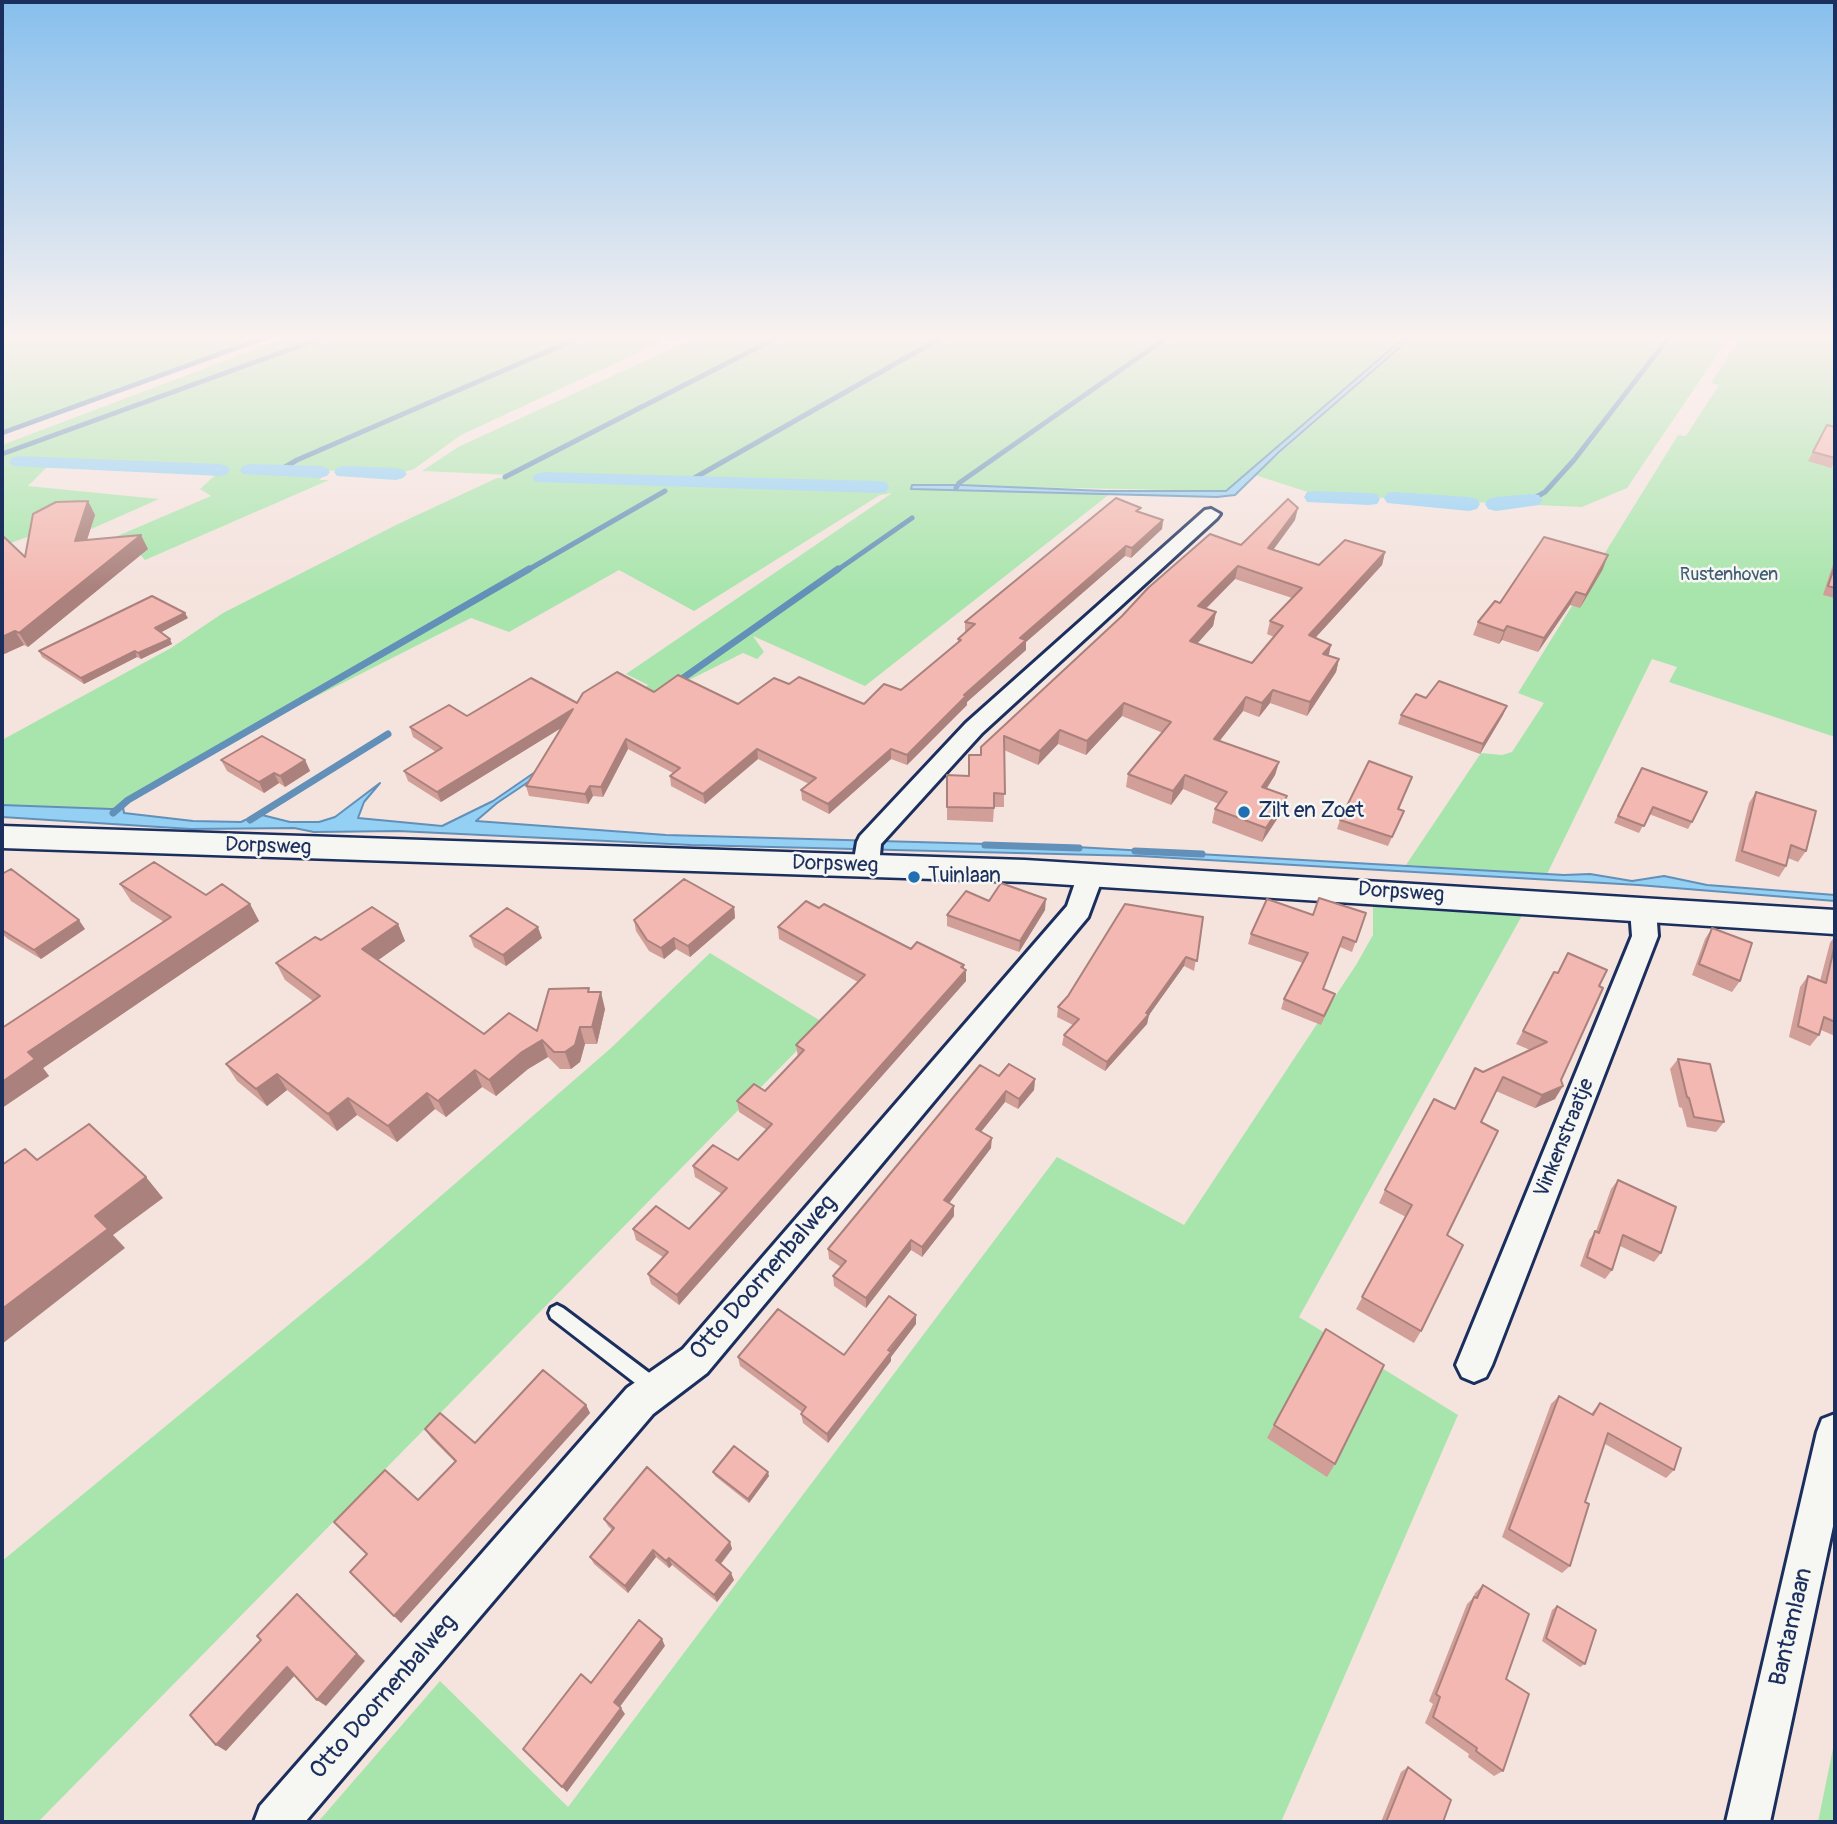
<!DOCTYPE html>
<html>
<head>
<meta charset="utf-8">
<style>
	body { margin:0 }
	#map { position:relative; width:1837px; height:1824px; overflow:hidden; background:#f5e3de; font-family:Pangolin,sans-serif }
	canvas { display:block }
	.frame { position:absolute; inset:0; border:4px solid #1b2f5e; pointer-events:none }
</style>
</head>
<body>
<div id="map">
<canvas width="1837" height="1824"></canvas>
<div class="frame"></div>
</div>
<script>
const ctx = document.querySelector('canvas').getContext('2d');
ctx.lineJoin = 'round';
function paint(path, color) { ctx.fillStyle = color; ctx.fill(path, 'evenodd'); }
const toPath = rows => new Path2D(rows.map(r => 'M' + r).join(''));
function trace(path, color, width, dash) { ctx.strokeStyle = color; ctx.lineWidth = width; ctx.lineCap = dash ? 'butt' : 'round'; ctx.setLineDash(dash || []); ctx.stroke(path); }
function write(font, color, halo, rows, align = 'center') {
  ctx.font = font + ' Pangolin,sans-serif'; ctx.lineWidth = 5; ctx.setLineDash([]); ctx.textBaseline = 'middle'; ctx.strokeStyle = halo; ctx.fillStyle = color; for (const [text, x, y, turn = 0] of rows) {
    ctx.save(); ctx.translate(x, y); ctx.rotate((+turn || 0) * Math.PI / 180); ctx.textAlign = isNaN(turn) ? turn : align; if (halo) ctx.strokeText(text, 0, 0); ctx.fillText(text, 0, 0); ctx.restore();
  }
}
paint(toPath([
	[2,336,263,336,2,433],
	[290,336,674,336,461,435,414,469,401,473,253,468,250,472,323,475,320,480,329,480,145,560,136,550,94,546,211,496,200,489,223,468,52,462,28,486,159,499,55,545,30,536,2,546,2,445],
	[699,336,1406,336,1226,491,913,485,911,489,1111,493,865,686,753,636,764,652,757,659,743,653,617,716,648,685,626,674,892,493,880,495,694,611,619,570,509,632,471,618,246,732,123,807,85,810,2,805,2,740,171,648,223,613,398,524,497,478,509,478,511,475,422,471,458,447],
	[1413,336,1730,336,1627,488,1582,507,1317,495,1255,475],
	[1741,336,1835,336,1835,737,1669,682,1677,667,1652,659,1547,874,1406,865,1481,753,1502,755,1512,752,1544,703,1518,693,1678,435,1686,436,1719,385,1711,383],
	[1373,903,1524,912,1299,1317,1458,1415,1281,1822,318,1822,440,1681,568,1807,1057,1157,1184,1225,1356,965,1373,935],
	[710,953,824,1023,38,1822,2,1822,2,1561,366,1261,611,1048],
	[1835,1739,1835,1822,1818,1822]
]), '#a8e5ac');
const water = toPath([
	[1406,336,1413,336,1279,452,1235,495,1217,497,911,489,912,485,960,485,1105,491,1226,491,1406,336],
	[622,719,497,803,476,821,666,835,1059,846,1564,875,1590,874,1632,881,1664,876,1707,885,1835,895,1835,901,1638,885,1139,856,691,845,398,831,314,832,294,828,191,829,2,817,2,805,112,809,123,807,124,813,193,821,241,822,258,814,290,822,319,822,335,817,380,783,364,802,358,818,442,826,493,801,557,757,622,719]
]);
paint(water, '#93d0f4');
trace(water, '#6390b8', 2);
trace(toPath([
	[2,433,269,336],
	[2,454,327,336],
	[278,471,297,460,583,336],
	[505,477,780,336],
	[689,481,944,336],
	[956,488,959,483,1169,336],
	[1531,500,1545,492,1574,460,1670,336],
	[526,571,665,491],
	[836,571,912,518]
]), '#6390b8', 5);
trace(toPath([
	[676,683,838,569],
	[113,813,128,800,529,569],
	[250,820,388,734],
	[985,845,1079,848],
	[1135,851,1202,854]
]), '#6390b8', 7);
paint(toPath([
	[19,456,220,464,227,466,230,470,227,474,220,476,12,466,9,462,12,458,19,456],
	[250,464,320,466,327,468,330,472,327,476,320,478,243,474,240,470,243,466,250,464],
	[344,466,396,468,403,470,407,474,403,478,396,480,337,476,334,472,337,468,344,466],
	[543,472,878,481,886,482,889,487,886,492,878,493,536,482,532,478,536,474,543,472],
	[1315,491,1369,493,1377,494,1380,499,1377,504,1369,505,1307,502,1304,497,1307,492,1315,491],
	[1395,492,1469,497,1477,499,1480,504,1477,509,1469,511,1387,503,1384,498,1387,493,1395,492],
	[1531,494,1539,495,1542,500,1539,505,1496,511,1488,509,1485,504,1488,499,1496,497,1531,494]
]), '#93d0f4');
const service = toPath([
	[557,1305,563,1308,660,1381,662,1387,660,1393,654,1395,648,1393,551,1318,549,1313,551,1308,557,1305]
]);
const minor = toPath([
	[1211,509,1220,514,1217,518,982,733,881,844,879,866,875,872,866,875,857,872,853,866,857,842,860,836,966,723,1205,510,1211,509],
	[1091,865,1100,868,1104,874,1088,917,707,1373,653,1414,305,1822,254,1822,260,1806,627,1388,683,1349,1067,906,1078,874,1082,868,1091,865],
	[1643,900,1652,902,1656,909,1658,936,1492,1365,1486,1377,1474,1382,1462,1377,1456,1365,1632,936,1630,909,1634,902,1643,900],
	[1835,1414,1835,1517,1770,1822,1726,1822,1817,1432,1822,1419,1835,1414]
]);
const tertiary = toPath([
	[2,826,1025,860,1835,910,1835,934,1025,882,2,848,2,826]
]);
trace(service, '#1b2f5e', 6);
trace(minor, '#1b2f5e', 6);
trace(tertiary, '#1b2f5e', 5);
paint(service, '#f6f6f2');
paint(minor, '#f6f6f2');
paint(tertiary, '#f6f6f2');
paint(toPath([
	[1827,425,1835,427,1835,461,1831,468,1808,461],
	[88,501,95,515,87,540,148,549,28,647,24,645,2,655,2,538,25,557],
	[1140,512,1163,520,1162,529,1131,558,1125,556,1026,642,1026,650,967,702,967,705,907,765,891,759,829,814,802,800,801,790,809,784,758,759,705,804,671,786,670,776,673,773,628,749,603,797,593,796,588,804,529,796,526,786,562,727,441,802,408,781,404,771,436,752,413,737,410,727,467,716,577,703,654,692,738,704,789,684,864,704,901,690,958,643,958,639,966,632,965,631,965,622],
	[1295,520,1273,550,1319,565,1385,552,1382,565,1315,638,1328,656,1339,659,1336,672,1307,716,1270,703,1259,717,1243,711,1219,741,1279,762,1275,775,1266,789,1287,796,1283,810,1262,842,1212,823,1215,809,1219,804,1183,789,1171,805,1126,787,1128,774,1163,733,1122,716,1086,755,1058,744,1038,765,1004,750,1004,807,994,807,993,822,947,820,947,775,968,776,969,755,980,755,981,747,1241,545],
	[1235,579,1292,598,1270,621,1267,634,1274,637,1252,663,1197,643,1213,626,1216,612,1206,609],
	[1835,558,1835,598,1823,595],
	[1603,569,1580,608,1570,605,1538,652,1502,640,1499,644,1473,635,1478,622,1500,603],
	[188,618,161,632,172,644,141,659,137,657,84,684,42,657,39,651],
	[1426,698,1507,706,1503,715,1480,754,1398,724,1401,715],
	[221,760,305,760,310,771,285,787,279,783,264,793,227,771],
	[1642,768,1692,822,1688,829,1649,814,1639,833,1614,823],
	[1412,777,1399,809,1400,820,1388,846,1337,829,1340,820],
	[1756,792,1806,851,1798,862,1788,858,1786,866,1779,877,1735,861,1749,803],
	[2,874,85,929,41,959,8,939,2,934],
	[120,884,206,895,250,904,259,921,43,1068,49,1076,2,1108,2,1028,164,922,131,901],
	[989,901,1045,910,1019,952,947,926,947,915],
	[734,907,735,918,690,957,676,949,664,959,649,951,636,931,634,920],
	[819,908,911,949,964,969,966,981,679,1305,651,1284,648,1274,663,1257,636,1240,633,1229,689,1229,722,1194,695,1177,693,1166,738,1160,767,1130,739,1112,737,1101,765,1091,798,1057,796,1045,858,982,779,939,778,927],
	[1366,913,1352,952,1340,947,1323,990,1331,1004,1321,1025,1281,1009,1284,999,1303,963,1248,944,1251,934,1313,915],
	[1203,917,1194,971,1184,966,1149,1015,1147,1024,1105,1071,1062,1045,1064,1035,1073,1025,1057,1017,1058,1007],
	[398,924,405,941,378,960,484,1034,537,1031,590,992,605,1009,597,1044,585,1044,580,1062,571,1069,560,1069,548,1057,528,1069,496,1096,482,1087,446,1117,435,1109,397,1142,357,1115,337,1131,287,1090,267,1106,237,1081,226,1064,313,1001,285,980,276,963,321,940],
	[1712,928,1740,981,1732,992,1692,975,1705,939],
	[470,936,542,938,506,966,474,947],
	[1835,936,1835,1036,1821,1030,1819,1035,1810,1046,1789,1037,1800,987,1808,976,1820,981,1830,943],
	[1554,972,1599,986,1561,1080,1555,1099,1535,1108,1496,1091,1481,1122,1447,1235,1421,1331,1414,1343,1356,1309,1406,1217,1379,1203,1385,1190,1455,1109,1483,1072,1530,1050,1516,1044],
	[1678,1059,1724,1122,1716,1132,1687,1127,1682,1108,1679,1107,1670,1069],
	[999,1076,1035,1079,1034,1090,1018,1109,1005,1102,981,1132,991,1148,949,1203,954,1216,922,1257,911,1250,866,1308,834,1286,833,1276,841,1267,829,1259,828,1249],
	[1618,1180,1661,1253,1654,1262,1620,1246,1612,1270,1605,1279,1580,1266,1589,1240,1596,1231,1611,1189],
	[916,1324,891,1357,891,1361,828,1443,803,1423,801,1414,803,1413,740,1366,738,1357,844,1355],
	[1559,1396,1591,1414,1600,1403,1674,1470,1666,1478,1605,1444,1585,1502,1570,1566,1562,1573,1502,1537,1551,1404],
	[586,1405,590,1413,401,1623,418,1500,455,1462,431,1438,425,1429,475,1443],
	[1274,1425,1335,1464,1327,1477,1267,1438],
	[713,1472,769,1476,749,1503,715,1476],
	[604,1519,730,1542,732,1549,721,1564,734,1580,717,1602,672,1565,669,1568,656,1557,628,1593,594,1564,590,1557,612,1530,608,1526],
	[1483,1585,1506,1679,1503,1771,1494,1776,1468,1757,1469,1754,1425,1723,1433,1704,1429,1701,1467,1604,1473,1598,1475,1593],
	[1557,1606,1585,1664,1580,1667,1542,1641,1552,1610],
	[1408,1767,1443,1822,1381,1822,1401,1772]
]), '#d19e98');
paint(toPath([
	[88,501,95,515,82,555,75,541],
	[1298,508,1295,520,1265,561,1268,548],
	[1163,520,1162,529,1131,558,1132,548],
	[141,535,148,549,28,647,19,633],
	[1126,546,1125,556,1026,642,1026,650,967,702,967,705,907,765,907,755,964,695,1020,638],
	[1385,552,1382,565,1306,648,1309,635],
	[1608,555,1603,569,1580,608,1586,595],
	[1238,566,1235,579,1195,619,1198,606],
	[1576,592,1570,605,1538,652,1544,638],
	[1216,612,1213,626,1188,654,1190,641],
	[185,613,188,618,158,634,155,628],
	[1507,626,1502,640,1499,644,1504,631],
	[15,631,24,645,2,655,2,637],
	[170,639,172,644,141,659,138,653],
	[1331,645,1328,659,1323,654],
	[135,651,137,657,84,684,81,678],
	[1339,659,1336,672,1307,716,1310,702],
	[1273,690,1270,703,1259,717,1262,703],
	[1246,697,1243,711,1211,752,1214,739],
	[1124,703,1122,716,1086,755,1087,741],
	[1507,706,1503,715,1480,754,1483,744],
	[573,709,576,719,441,802,437,792],
	[1060,730,1058,744,1038,765,1040,751],
	[626,739,628,749,603,797,601,787],
	[757,749,758,759,705,804,703,794],
	[891,749,891,759,829,814,828,804],
	[305,760,310,771,285,787,280,776],
	[1279,762,1275,775,1259,801,1262,787],
	[274,773,279,783,264,793,259,782],
	[1185,775,1183,789,1171,805,1173,791],
	[590,786,593,796,588,804,585,794],
	[1287,796,1283,810,1262,842,1266,828],
	[1046,899,1045,910,1019,952,1020,941],
	[250,904,259,921,43,1068,49,1076,2,1108,2,1082,28,1052],
	[734,907,735,918,690,957,688,946],
	[79,920,85,929,41,959,34,950],
	[398,924,405,941,370,966,362,949],
	[538,927,542,938,506,966,503,955],
	[674,938,676,949,664,959,661,948],
	[1186,957,1184,966,1149,1015,1147,1024,1105,1071,1107,1062,1146,1013],
	[964,965,964,973,966,970,966,981,679,1305,677,1295],
	[601,992,605,1009,597,1044,592,1027],
	[580,1027,585,1044,580,1062,571,1069,565,1052],
	[542,1040,548,1057,528,1069,496,1096,489,1080,522,1052],
	[475,1070,482,1087,446,1117,438,1101],
	[277,1074,287,1090,267,1106,256,1089],
	[1035,1079,1034,1090,1018,1109,1019,1099],
	[1563,1086,1555,1099,1535,1108,1542,1095],
	[1006,1091,1005,1102,975,1139,976,1129],
	[427,1093,435,1109,397,1142,388,1126],
	[348,1098,357,1115,337,1131,328,1114],
	[992,1138,991,1148,944,1210,944,1200],
	[146,1177,163,1198,113,1235,125,1248,2,1344,2,1309,95,1216],
	[954,1206,954,1216,922,1257,922,1247],
	[911,1240,911,1250,866,1308,866,1298],
	[916,1315,916,1324,891,1357,891,1361,828,1443,827,1434],
	[586,1405,590,1413,401,1623,394,1616],
	[768,1472,769,1476,749,1503,748,1499],
	[730,1542,732,1549,718,1567,716,1560],
	[653,1550,656,1557,628,1593,625,1586],
	[669,1558,672,1565,669,1568,666,1561],
	[731,1573,734,1580,717,1602,714,1595],
	[297,1594,365,1661,326,1706,317,1700],
	[662,1639,665,1646,619,1708,614,1702],
	[287,1667,296,1674,226,1751,216,1745],
	[621,1708,625,1714,567,1792,562,1787]
]), '#aa817c');
const building = toPath([
	[1827,425,1835,427,1835,458,1813,452,1827,425],
	[1116,498,1141,508,1136,511,1163,520,1132,548,1126,546,1020,638,1026,640,964,695,967,695,907,755,891,749,828,804,801,790,816,778,757,749,703,794,670,776,680,768,626,739,601,787,590,786,585,794,526,786,573,709,437,792,404,771,442,748,410,727,449,705,467,716,531,678,577,703,583,693,617,672,654,692,678,675,738,704,774,678,789,684,799,677,864,704,884,684,901,690,961,640,958,639,975,624,965,622,1116,498],
	[1288,499,1298,508,1268,548,1319,565,1345,540,1385,552,1309,635,1331,645,1323,654,1339,659,1310,702,1273,690,1262,703,1246,697,1214,739,1279,762,1262,787,1287,796,1266,828,1215,809,1227,792,1185,775,1173,791,1128,774,1171,722,1124,703,1087,741,1060,730,1040,751,1004,736,1005,794,994,793,994,808,947,807,947,775,969,776,969,755,981,755,981,747,1122,616,1148,588,1210,534,1241,545,1288,499],
	[1238,566,1302,588,1270,621,1283,626,1252,663,1190,641,1216,612,1198,606,1238,566],
	[88,501,75,541,141,535,19,633,15,631,2,637,2,538,4,537,25,557,33,514,56,502,88,501],
	[1544,537,1608,555,1586,595,1576,592,1544,638,1507,626,1504,631,1478,622,1495,601,1500,603,1544,537],
	[1835,565,1835,588,1828,586,1835,565],
	[152,596,185,613,155,628,170,639,138,653,135,651,81,678,39,651,152,596],
	[1439,681,1507,706,1483,744,1401,715,1416,694,1426,698,1439,681],
	[262,736,305,760,280,776,274,773,259,782,221,760,262,736],
	[1369,761,1412,777,1398,809,1404,811,1392,837,1340,820,1369,761],
	[1642,768,1707,792,1692,822,1653,807,1644,826,1618,816,1642,768],
	[1756,792,1816,811,1806,851,1791,845,1786,866,1742,851,1756,792],
	[154,862,206,895,222,884,250,904,28,1052,35,1059,2,1082,2,1028,171,917,120,884,154,862],
	[11,869,79,920,34,950,2,930,2,874,11,869],
	[684,879,734,907,688,946,674,938,661,948,647,940,634,920,684,879],
	[1001,883,1046,899,1020,941,947,915,966,891,989,901,1001,883],
	[1319,898,1366,913,1356,942,1343,937,1323,989,1335,994,1324,1016,1284,999,1308,953,1251,934,1267,899,1313,915,1319,898],
	[806,901,819,908,824,904,911,949,917,942,964,965,961,967,966,970,677,1295,648,1274,668,1252,633,1229,656,1206,689,1229,727,1188,693,1166,713,1145,738,1160,772,1124,737,1101,754,1084,765,1091,804,1050,796,1045,865,975,778,927,806,901],
	[1125,904,1203,917,1197,961,1186,957,1146,1013,1149,1014,1107,1062,1064,1035,1079,1019,1058,1007,1068,996,1125,904],
	[372,907,398,924,362,949,484,1034,509,1013,537,1031,549,989,589,988,588,992,601,992,592,1027,580,1027,575,1045,565,1052,554,1052,542,1040,522,1052,489,1080,475,1070,438,1101,427,1093,388,1126,348,1098,328,1114,277,1074,256,1089,226,1064,320,996,276,963,315,937,321,940,372,907],
	[507,908,538,927,503,955,470,936,507,908],
	[1712,928,1752,943,1740,981,1699,964,1712,928],
	[1835,944,1835,1022,1824,1017,1819,1035,1798,1026,1808,976,1826,983,1835,944],
	[1568,953,1607,970,1599,986,1603,988,1561,1080,1563,1086,1542,1095,1503,1077,1481,1122,1498,1131,1447,1235,1463,1245,1421,1331,1362,1297,1412,1205,1385,1190,1434,1099,1455,1109,1475,1068,1483,1072,1547,1042,1523,1031,1554,972,1558,973,1568,953],
	[1678,1059,1710,1064,1724,1122,1694,1117,1689,1098,1687,1097,1678,1059],
	[1009,1064,1035,1079,1019,1099,1006,1091,976,1129,992,1138,944,1200,954,1206,922,1247,911,1240,866,1298,833,1276,846,1261,828,1249,980,1065,999,1076,1009,1064],
	[89,1124,146,1177,95,1216,108,1229,2,1309,2,1165,25,1149,37,1160,89,1124],
	[1618,1180,1676,1207,1661,1253,1623,1235,1612,1270,1587,1257,1595,1231,1599,1233,1618,1180],
	[889,1296,916,1315,888,1350,891,1352,827,1434,801,1414,806,1407,738,1357,778,1309,844,1355,889,1296],
	[1326,1329,1384,1365,1335,1464,1274,1425,1326,1329],
	[543,1370,586,1405,394,1616,350,1572,367,1554,334,1522,385,1470,418,1500,456,1461,425,1429,440,1413,475,1443,543,1370],
	[1559,1396,1593,1415,1600,1403,1681,1448,1674,1470,1608,1433,1585,1502,1589,1504,1570,1566,1509,1529,1559,1396],
	[734,1446,768,1472,748,1499,713,1472,734,1446],
	[647,1467,730,1542,716,1560,731,1573,714,1595,669,1558,666,1561,653,1550,625,1586,590,1557,614,1528,604,1519,647,1467],
	[1483,1585,1529,1614,1506,1679,1529,1694,1503,1771,1476,1751,1477,1748,1433,1717,1440,1697,1436,1694,1474,1597,1477,1598,1483,1585],
	[297,1594,357,1654,317,1700,287,1667,216,1745,190,1715,261,1640,257,1636,297,1594],
	[1557,1606,1596,1630,1585,1664,1546,1638,1557,1606],
	[639,1620,662,1639,614,1702,621,1708,562,1787,523,1749,581,1674,591,1683,639,1620],
	[1408,1767,1451,1800,1443,1822,1386,1822,1408,1767]
]);
paint(building, '#f3b8b1');
trace(building, '#aa817c', 2);
const sky = ctx.createLinearGradient(0, 0, 0, 591);
sky.addColorStop(0, '#86bfed');
sky.addColorStop(0.57, '#faf2f0');
sky.addColorStop(1, '#faf2f000');
ctx.fillStyle = sky;
ctx.fillRect(0, 0, 1837, 591);
for (const [x, y, r, color] of [
	[1244,812,7,"#1f6fb2"],
	[914,877,7,"#1f6fb2"]
]) { const dot = new Path2D(); dot.arc(x, y, r, 0, 2 * Math.PI); ctx.fillStyle = color; ctx.fill(dot); trace(dot, '#f6f6f2', 2.5); }
write('18px', '#3e5c72', '#f6f6f2', [
	["Rustenhoven",1729,575]
]);
write('21px', '#1b2f5e', '#f6f6f2', [
	["Zilt en Zoet",1258,812],
	["Tuinlaan",928,877]
], 'left');
write('21px', '#1b2f5e', '#f6f6f2', [
	["Dorpsweg",268,847,2],
	["Dorpsweg",835,865,2],
	["Dorpsweg",1401,893,4],
	["Vinkenstraatje",1565,1138,-68]
]);
write('24px', '#1b2f5e', '#f6f6f2', [
	["Otto Doornenbalweg",764,1278,-49],
	["Bantamlaan",1792,1627,-77],
	["Otto Doornenbalweg",384,1697,-49]
]);
</script>
</body>
</html>
